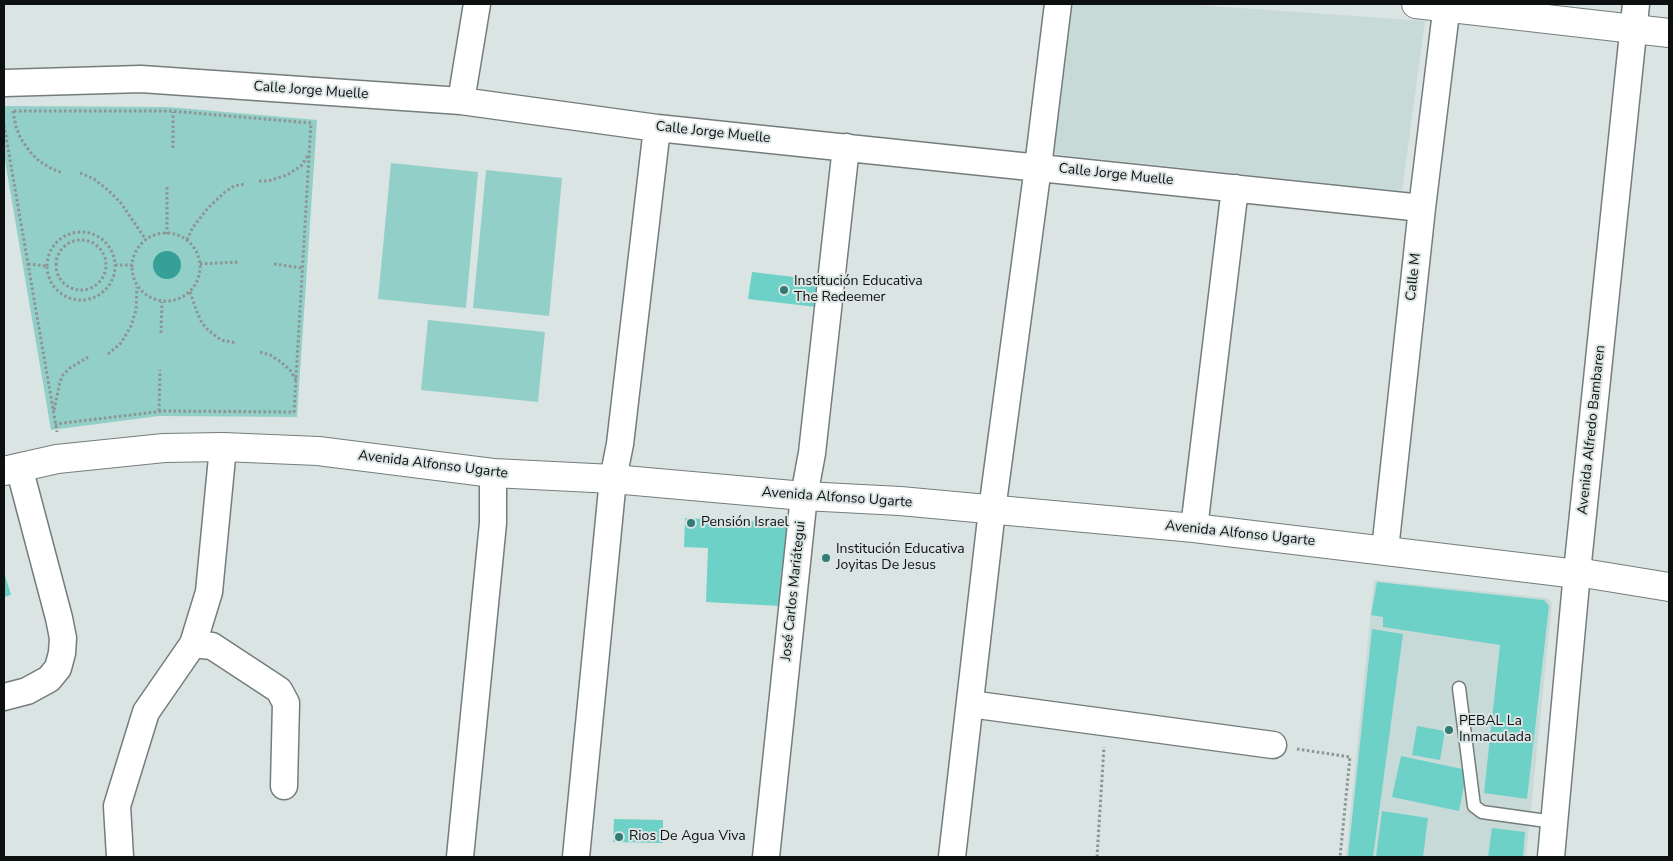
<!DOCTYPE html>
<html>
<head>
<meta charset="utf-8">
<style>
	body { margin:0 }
	#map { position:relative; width:1673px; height:861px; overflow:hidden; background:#dae4e3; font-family:"Nunito Sans",sans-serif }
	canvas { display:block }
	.frame { position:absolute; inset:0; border:5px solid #0d1010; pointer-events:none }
</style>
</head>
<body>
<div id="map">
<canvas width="1673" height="861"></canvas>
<div class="frame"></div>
</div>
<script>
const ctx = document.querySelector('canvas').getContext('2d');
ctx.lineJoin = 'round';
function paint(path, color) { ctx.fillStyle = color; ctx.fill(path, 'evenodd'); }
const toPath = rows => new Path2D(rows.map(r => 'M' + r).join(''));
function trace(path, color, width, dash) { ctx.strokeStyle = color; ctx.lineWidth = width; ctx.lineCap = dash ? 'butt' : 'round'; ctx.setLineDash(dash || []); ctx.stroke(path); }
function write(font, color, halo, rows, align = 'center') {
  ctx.font = font + ' "Nunito Sans",sans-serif'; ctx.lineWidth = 4; ctx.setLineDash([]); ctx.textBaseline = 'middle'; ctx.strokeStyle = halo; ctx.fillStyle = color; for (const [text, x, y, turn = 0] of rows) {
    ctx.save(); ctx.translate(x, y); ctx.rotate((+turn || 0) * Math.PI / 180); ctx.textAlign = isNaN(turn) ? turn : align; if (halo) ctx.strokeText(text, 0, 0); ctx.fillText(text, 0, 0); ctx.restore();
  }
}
paint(toPath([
	[1068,4,1183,4,1425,21,1402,191,1053,154],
	[1374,580,1547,598,1552,603,1526,857,1346,857]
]), '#c7dad8');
paint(toPath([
	[4,106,168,107,317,120,297,417,159,416,51,430,4,155],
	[391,163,478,172,466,308,378,299],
	[486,170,562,178,549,316,473,308],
	[428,320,545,332,538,402,421,390]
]), '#93cfc9');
paint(toPath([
	'153 265a14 14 0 1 1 28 0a14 14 0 1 1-28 0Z'
]), '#369f97');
paint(toPath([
	[752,272,819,280,816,307,748,299],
	[685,518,791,523,789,571,781,571,780,606,706,602,708,548,684,547],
	[4,572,11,595,4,597],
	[1377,582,1544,600,1549,606,1527,799,1484,793,1500,645,1383,627,1383,617,1371,615],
	[1372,629,1403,634,1373,857,1348,857],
	[1417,726,1445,731,1440,760,1412,755],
	[1401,756,1467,770,1459,811,1392,797],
	[1382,811,1428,818,1423,857,1376,857],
	[614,819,663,820,663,843,613,842],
	[1492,828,1525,832,1523,857,1488,857]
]), '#6dd1c8');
const lane = toPath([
	[1459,688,1474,806,1482,812,1554,822]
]);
const street = toPath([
	[4,83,141,79,461,101,657,128,1422,208],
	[461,101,477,4],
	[223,447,209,592,193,644,212,646,279,690,286,703,284,786],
	[1194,528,1235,188],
	[1385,550,1422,208,1447,4],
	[4,697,27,691,49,679,58,668,62,653,63,638,59,618,19,467],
	[970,704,1273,745],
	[120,857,117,806,146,712,193,644],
	[460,857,493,523,493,473],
	[576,857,613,479,620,444,657,128],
	[766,857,801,524,804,496,812,453,846,147],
	[952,857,992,510,1038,167,1058,4],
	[1551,857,1577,572,1636,4]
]);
const secondary = toPath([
	[1416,4,1669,33],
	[4,471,57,459,164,448,223,447,318,451,493,473,613,479,804,496,900,501,1194,528,1569,573,1577,572,1669,587]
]);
trace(lane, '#747d7c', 15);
trace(street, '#747d7c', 29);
trace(secondary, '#747d7c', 30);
trace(toPath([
	[13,111,16,127,21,139,31,153,39,161,52,169,63,173],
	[14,111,171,111,311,123,294,412,164,411,55,424],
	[4,125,57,432],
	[173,148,173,112],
	[80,173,94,179,108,190,121,203,146,240],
	[259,181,268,181,287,175,301,166,309,154],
	[167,187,167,234],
	'47 266a34 34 0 1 1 68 0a34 34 0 1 1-68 0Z',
	'132 267a34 34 0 1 1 68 0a34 34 0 1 1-68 0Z',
	[187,240,193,227,208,208,225,192,234,186,245,184],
	'56 265a25 25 0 1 1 50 0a25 25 0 1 1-50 0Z',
	[28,264,46,266],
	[200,264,239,262],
	[274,264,303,268],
	[115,265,132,265],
	[190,292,197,312,202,323,208,330,221,340,237,343],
	[161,333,162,302],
	[260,352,270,355,281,362,290,370,296,380],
	[108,354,121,343,131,326,136,310,137,287],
	[54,410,60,382,63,375,70,368,88,357],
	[159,411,160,370],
	[1297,749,1350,757,1340,857],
	[1097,857,1104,747]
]), '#8d9494', 3, [2.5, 2.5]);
trace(lane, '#fff', 12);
trace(street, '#fff', 26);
trace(secondary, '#fff', 28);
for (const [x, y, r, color] of [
	[784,290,5,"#327a74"],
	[691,523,5,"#327a74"],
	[826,558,5,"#327a74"],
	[1449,730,5,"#327a74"],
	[619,837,5,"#327a74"]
]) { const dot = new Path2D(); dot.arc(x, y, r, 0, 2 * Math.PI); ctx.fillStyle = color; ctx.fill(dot); trace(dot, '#dae4e3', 2); }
write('14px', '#0d1010', '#dae4e3', [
	["Calle Jorge Muelle",311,91,4],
	["Calle Jorge Muelle",713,133,6],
	["Calle Jorge Muelle",1116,175,6],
	["Calle M",1414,277,-84],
	["Avenida Alfredo Bambaren",1592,430,-84],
	["Avenida Alfonso Ugarte",433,465,7],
	["Avenida Alfonso Ugarte",837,498,4],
	["Avenida Alfonso Ugarte",1240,534,6],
	["José Carlos Mariátegui",794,591,-84]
]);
write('14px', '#0d1010', '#dae4e3', [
	["Institución Educativa",794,282],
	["The Redeemer",794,298],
	["Pensión Israel",701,523],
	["Institución Educativa",836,550],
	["Joyitas De Jesus",836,566],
	["PEBAL La",1459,722],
	["Inmaculada",1459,738],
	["Rios De Agua Viva",629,837]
], 'left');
</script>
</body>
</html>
